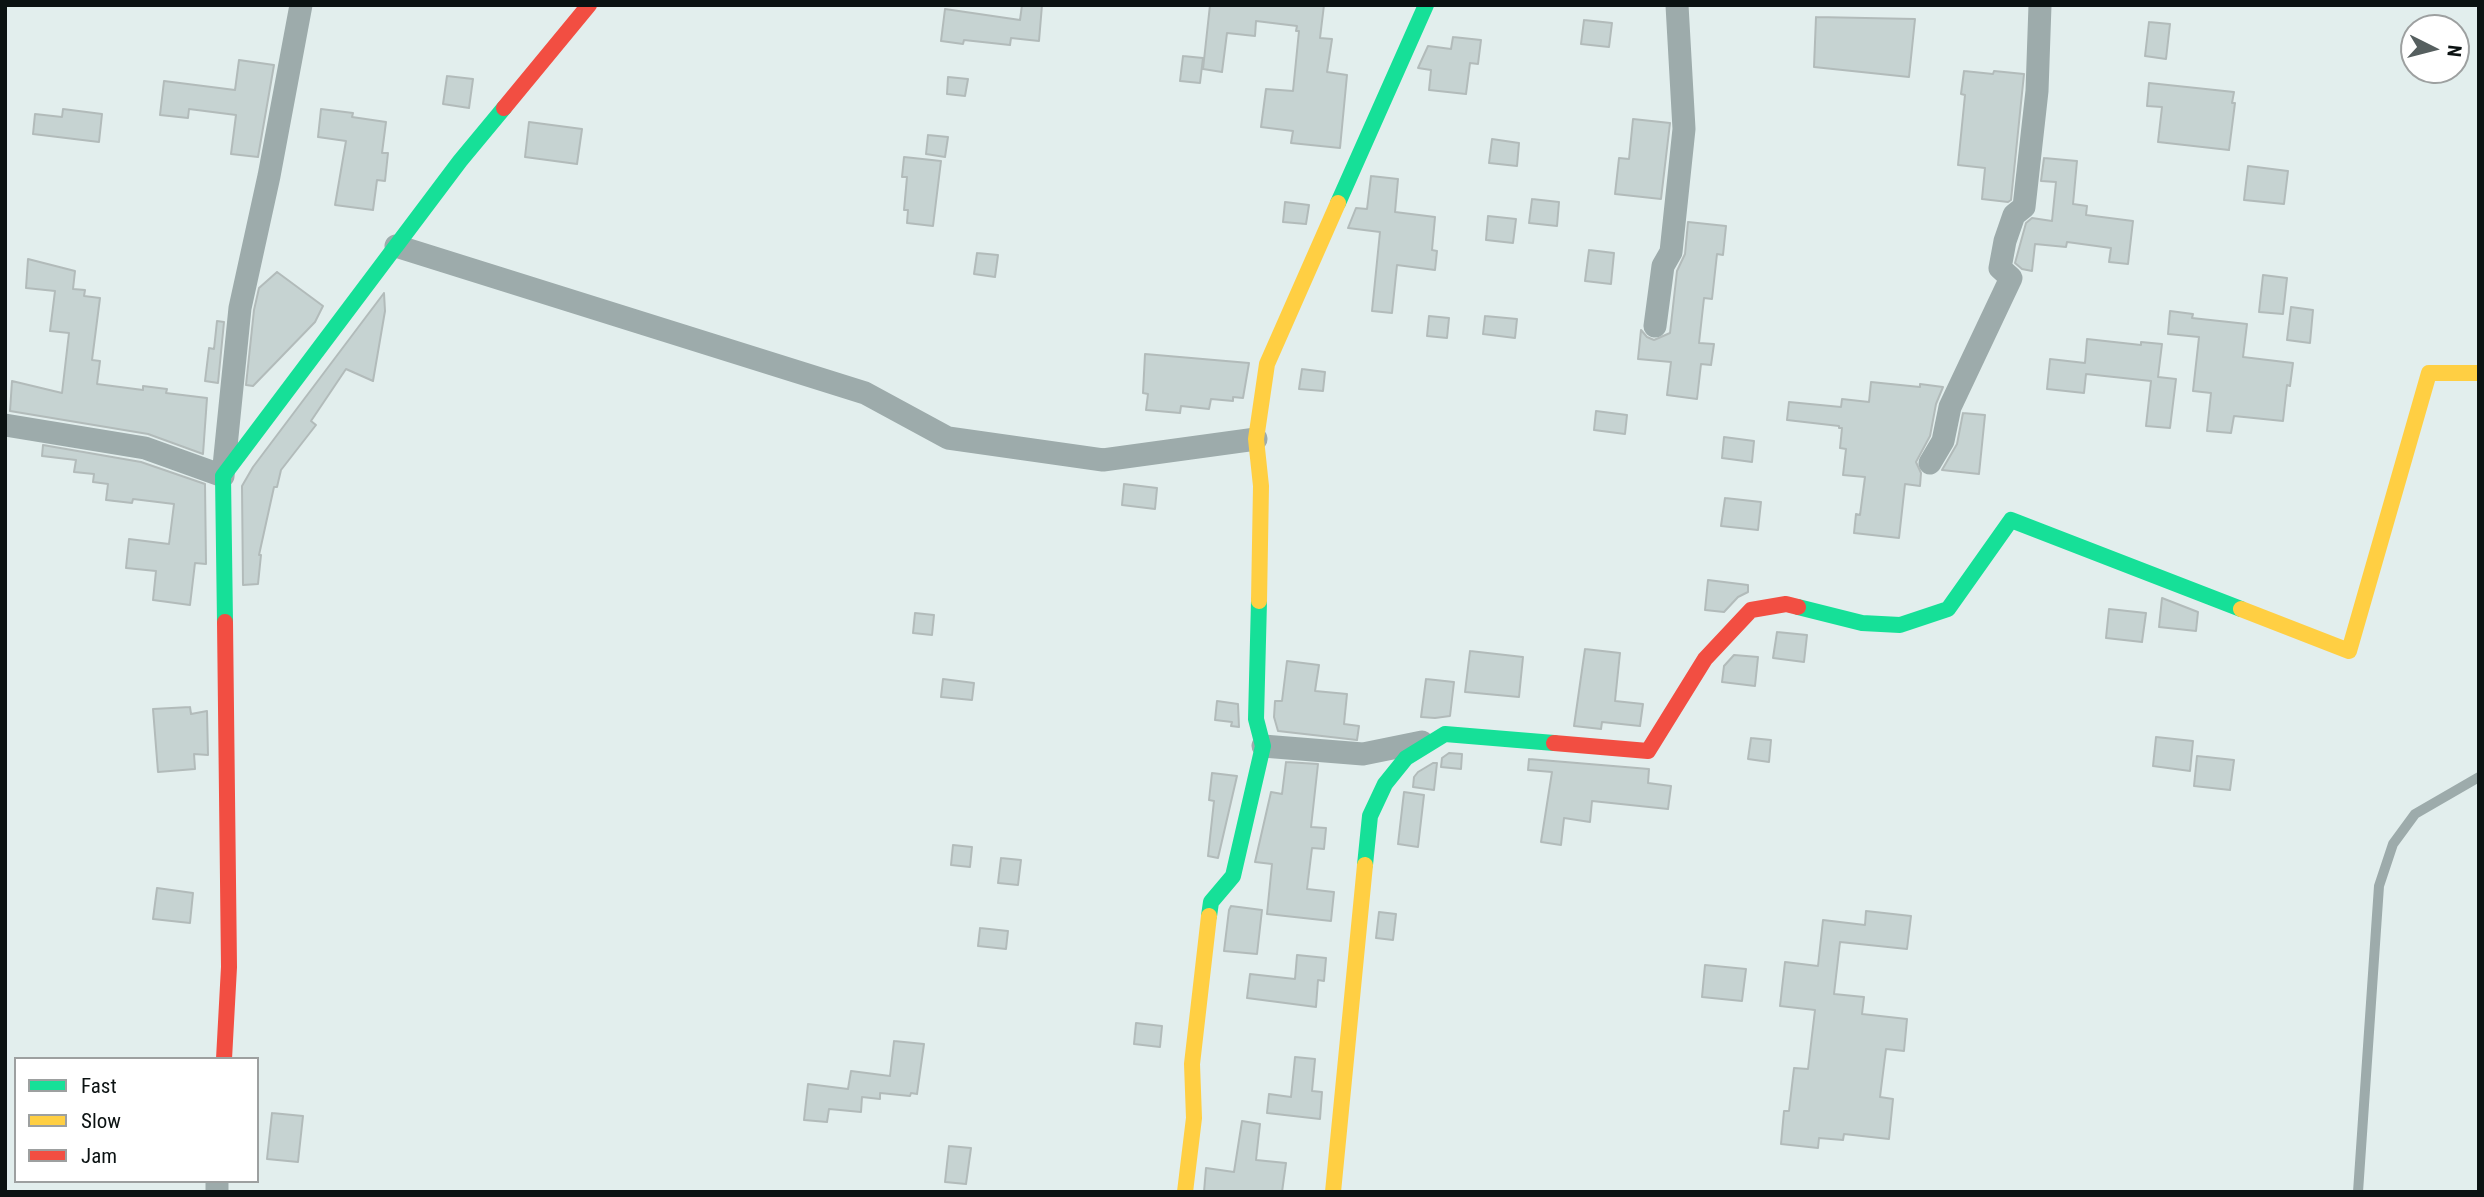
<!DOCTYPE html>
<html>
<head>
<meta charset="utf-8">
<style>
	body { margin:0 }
	#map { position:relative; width:2484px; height:1197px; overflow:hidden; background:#e2eeed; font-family:"Roboto Condensed",sans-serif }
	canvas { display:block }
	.frame { position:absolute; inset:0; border:7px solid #0b1212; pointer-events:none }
	.legend { position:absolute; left:14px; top:1057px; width:245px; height:126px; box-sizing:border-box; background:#fff; border:2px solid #9da0a0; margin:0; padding:9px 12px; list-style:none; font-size:21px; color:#0b1212 }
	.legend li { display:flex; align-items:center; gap:14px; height:35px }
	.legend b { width:35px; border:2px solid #9da0a0 }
	.north { position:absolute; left:2400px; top:14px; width:70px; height:70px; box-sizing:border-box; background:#fff; border:2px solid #9da0a0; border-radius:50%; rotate:96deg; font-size:19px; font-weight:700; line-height:28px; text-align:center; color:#0b1212 }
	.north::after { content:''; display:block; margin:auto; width:24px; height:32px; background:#565f5f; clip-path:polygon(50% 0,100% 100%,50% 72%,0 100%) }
</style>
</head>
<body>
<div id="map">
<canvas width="2484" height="1197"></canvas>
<div class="frame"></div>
<ul class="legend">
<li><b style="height:9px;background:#16e098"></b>Fast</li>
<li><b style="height:9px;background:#ffcf43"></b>Slow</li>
<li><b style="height:9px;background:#f24e42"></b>Jam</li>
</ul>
<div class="north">N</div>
</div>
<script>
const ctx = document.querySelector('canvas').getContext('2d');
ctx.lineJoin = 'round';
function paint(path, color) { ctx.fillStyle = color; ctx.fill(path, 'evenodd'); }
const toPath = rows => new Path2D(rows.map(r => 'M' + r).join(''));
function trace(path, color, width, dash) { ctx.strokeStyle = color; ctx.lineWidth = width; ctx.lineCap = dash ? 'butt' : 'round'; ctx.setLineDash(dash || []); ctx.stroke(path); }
const building = toPath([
	[1022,5,1042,5,1039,41,1011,38,1010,45,964,40,963,44,941,41,945,9,1020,20,1022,5],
	[1210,5,1324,5,1320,38,1332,39,1327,72,1347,75,1340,148,1291,143,1293,131,1261,127,1266,89,1293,91,1299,31,1296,31,1297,26,1256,21,1255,36,1227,33,1222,72,1203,69,1210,5],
	[1816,17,1915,19,1909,77,1814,67,1816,17],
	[1584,20,1612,23,1609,47,1581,44,1584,20],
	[2149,22,2170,24,2166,59,2145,56,2149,22],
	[1453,37,1481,40,1478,64,1470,63,1466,94,1429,90,1431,70,1418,68,1428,46,1451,49,1453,37],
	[1183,56,1203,58,1200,83,1180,81,1183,56],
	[239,60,274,65,258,157,231,154,236,115,189,109,188,118,160,115,164,81,235,90,239,60],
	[1964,71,1993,74,1994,71,2024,74,2011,200,2008,202,1982,199,1985,168,1958,165,1965,95,1961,94,1964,71],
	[447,76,473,79,469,108,443,104,447,76],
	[948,77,968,79,965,96,947,94,948,77],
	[2149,83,2234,92,2232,103,2235,103,2229,150,2158,142,2162,107,2147,106,2149,83],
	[63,109,102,114,99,142,33,134,35,114,62,117,63,109],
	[321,109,353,113,352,117,386,122,382,153,388,153,385,181,377,180,373,210,335,205,346,141,318,137,321,109],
	[1633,119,1670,123,1661,199,1615,194,1619,158,1629,159,1633,119],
	[529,122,582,129,577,164,525,157,529,122],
	[928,135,948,137,945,157,926,154,928,135],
	[1492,139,1519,143,1517,166,1489,163,1492,139],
	[904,157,941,161,933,226,907,223,908,210,904,210,907,177,902,177,904,157],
	[2044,158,2077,161,2073,204,2087,206,2086,215,2133,221,2128,264,2109,262,2111,248,2067,242,2066,247,2035,244,2032,271,2022,269,2015,263,2026,223,2032,218,2052,221,2056,182,2041,181,2044,158],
	[2248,166,2288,171,2284,204,2244,200,2248,166],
	[1371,176,1398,179,1395,212,1435,217,1432,250,1437,251,1435,270,1397,265,1392,313,1372,311,1380,232,1348,228,1356,208,1367,209,1371,176],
	[1532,199,1559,202,1557,226,1529,223,1532,199],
	[1285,202,1309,205,1306,224,1283,222,1285,202],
	[1488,216,1516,219,1513,243,1486,240,1488,216],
	[1688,222,1726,226,1723,255,1717,254,1712,299,1704,298,1699,343,1714,344,1711,365,1701,364,1697,399,1667,395,1671,362,1638,359,1641,330,1647,337,1654,340,1670,333,1677,271,1685,254,1688,222],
	[1589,250,1614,253,1611,284,1585,281,1589,250],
	[977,253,998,255,995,277,974,274,977,253],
	[28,259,75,271,73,289,85,290,84,296,100,298,92,360,100,361,97,384,143,390,143,386,167,389,166,393,207,398,203,454,148,434,10,411,12,381,62,393,69,333,50,331,55,291,26,288,28,259],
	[277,272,323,306,315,322,253,386,246,385,254,310,259,288,277,272],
	[2263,275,2287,278,2283,314,2259,312,2263,275],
	[384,293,385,311,373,381,346,369,311,421,316,425,281,470,277,487,274,487,259,555,261,555,258,584,243,585,242,486,253,467,384,293],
	[2291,307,2313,310,2310,343,2287,340,2291,307],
	[2170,311,2193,314,2192,318,2247,324,2243,357,2293,363,2290,386,2287,385,2283,421,2234,416,2231,433,2207,431,2211,393,2193,391,2199,337,2168,334,2170,311],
	[1429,316,1449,318,1447,338,1427,336,1429,316],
	[1485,316,1517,319,1515,338,1483,334,1485,316],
	[217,321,224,322,218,383,205,381,209,348,214,349,217,321],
	[2087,339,2141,345,2141,342,2162,344,2158,377,2176,379,2170,428,2146,426,2151,381,2086,374,2084,393,2047,389,2050,359,2085,363,2087,339],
	[1145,354,1249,363,1243,398,1233,397,1233,401,1211,399,1209,409,1181,406,1180,413,1146,410,1148,394,1143,393,1145,354],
	[1302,369,1325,372,1323,391,1299,389,1302,369],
	[1871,382,1920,387,1920,384,1943,387,1936,404,1930,436,1916,462,1921,473,1920,486,1905,484,1899,538,1854,533,1856,514,1860,515,1865,477,1843,475,1846,449,1840,448,1842,428,1839,428,1839,426,1787,420,1789,402,1841,407,1842,399,1869,402,1871,382],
	[1596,411,1627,415,1625,434,1594,430,1596,411],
	[1963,413,1985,415,1979,474,1942,470,1957,444,1963,413],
	[1724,437,1754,441,1752,462,1722,458,1724,437],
	[43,445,141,462,205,484,206,564,195,563,190,605,153,600,156,571,126,568,129,539,169,544,174,504,133,499,132,503,106,500,108,484,93,482,94,474,74,472,76,460,42,456,43,445],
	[1124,484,1157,488,1155,509,1122,505,1124,484],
	[1725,498,1761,502,1758,530,1721,526,1725,498],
	[1708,580,1748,585,1748,592,1738,597,1724,612,1705,610,1708,580],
	[2162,598,2198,612,2196,631,2159,627,2162,598],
	[2109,609,2146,613,2142,642,2106,638,2109,609],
	[915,613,934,615,932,635,913,633,915,613],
	[1777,632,1807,635,1804,662,1773,658,1777,632],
	[1585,649,1620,653,1615,701,1643,704,1640,726,1602,722,1601,729,1574,726,1585,649],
	[1470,651,1523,657,1519,697,1465,692,1470,651],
	[1734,655,1758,657,1755,686,1722,682,1724,666,1734,655],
	[1287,661,1319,665,1315,691,1347,694,1344,724,1359,726,1357,740,1278,731,1274,717,1275,701,1282,701,1287,661],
	[943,679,974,683,972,700,941,697,943,679],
	[1426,679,1454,682,1450,716,1435,718,1421,717,1426,679],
	[1217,701,1238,704,1239,727,1231,726,1232,722,1215,720,1217,701],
	[190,707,191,714,207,711,208,755,194,754,195,769,158,772,153,709,190,707],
	[2156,737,2193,741,2190,771,2153,766,2156,737],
	[1751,738,1771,740,1769,762,1748,759,1751,738],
	[1449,753,1462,754,1461,769,1441,767,1442,758,1449,753],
	[2197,756,2234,760,2230,790,2194,786,2197,756],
	[1529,759,1649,769,1648,783,1671,786,1668,809,1592,801,1590,822,1564,818,1561,845,1541,842,1552,772,1528,770,1529,759],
	[1286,762,1318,764,1311,827,1326,828,1324,849,1312,848,1307,889,1334,892,1331,921,1267,914,1272,864,1255,862,1271,792,1282,794,1286,762],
	[1433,763,1437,763,1434,790,1413,787,1414,777,1418,772,1433,763],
	[1212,773,1237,776,1218,858,1208,856,1214,801,1209,800,1212,773],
	[1404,792,1424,795,1418,847,1398,844,1404,792],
	[953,845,972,847,970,867,951,865,953,845],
	[1001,858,1021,860,1018,885,998,883,1001,858],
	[157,888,193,893,190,923,153,919,157,888],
	[1231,906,1262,910,1257,954,1224,951,1229,910,1231,906],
	[1866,911,1911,916,1907,949,1840,942,1834,994,1864,997,1862,1014,1907,1019,1904,1051,1886,1049,1880,1097,1893,1099,1889,1139,1844,1134,1843,1140,1819,1138,1818,1148,1781,1144,1784,1111,1789,1111,1794,1068,1808,1069,1815,1010,1780,1006,1785,962,1818,966,1823,920,1865,925,1866,911],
	[1379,912,1396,914,1393,940,1376,938,1379,912],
	[980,928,1008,931,1006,949,978,946,980,928],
	[1297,955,1326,958,1324,981,1318,980,1316,1007,1247,998,1250,974,1295,979,1297,955],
	[1705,965,1746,969,1742,1001,1702,997,1705,965],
	[1136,1023,1162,1026,1160,1047,1134,1044,1136,1023],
	[894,1041,924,1044,917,1094,911,1093,910,1096,880,1093,880,1099,862,1097,861,1112,829,1109,827,1122,804,1120,808,1084,848,1089,851,1071,890,1076,894,1041],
	[1295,1057,1315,1059,1312,1091,1322,1092,1320,1119,1267,1113,1269,1094,1291,1097,1295,1057],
	[272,1113,303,1116,298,1162,267,1159,272,1113],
	[1242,1121,1260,1124,1256,1160,1286,1163,1282,1192,1204,1192,1206,1168,1234,1172,1242,1121],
	[949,1146,971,1148,966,1184,945,1182,949,1146]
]);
paint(building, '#c6d3d2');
trace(building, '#b2bbba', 2);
trace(toPath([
	[2358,1192,2379,886,2393,844,2415,814,2479,777]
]), '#9dabab', 10);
trace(toPath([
	[396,246,865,393,948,438,1103,460,1256,439],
	[1655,326,1663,266,1671,252,1684,129,1677,5],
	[5,425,145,448,223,476,240,308,269,176,301,5],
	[1930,463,1943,441,1950,407,2011,278,2000,268,2005,241,2014,215,2024,207,2037,91,2040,5],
	[1263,746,1363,754,1422,742],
	[217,1192,217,1181]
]), '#9dabab', 23);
trace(toPath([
	[1338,203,1426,5],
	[1798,607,1862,623,1900,625,1948,609,2011,520,2241,609],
	[225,622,223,476,460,161,504,108],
	[1365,865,1370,816,1385,784,1406,758,1445,734,1554,743],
	[1209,916,1211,902,1233,876,1263,746,1256,719,1259,601]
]), '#16e098', 16);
trace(toPath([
	[1259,601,1261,486,1256,439,1267,364,1338,203],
	[2241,609,2349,651,2429,373,2479,373],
	[1185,1192,1194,1118,1192,1064,1209,916],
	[1333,1192,1365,865]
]), '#ffcf43', 16);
trace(toPath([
	[504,108,589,5],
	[1554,743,1648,751,1705,659,1751,610,1786,604,1798,607],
	[224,1059,229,967,225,622]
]), '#f24e42', 16);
</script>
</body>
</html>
